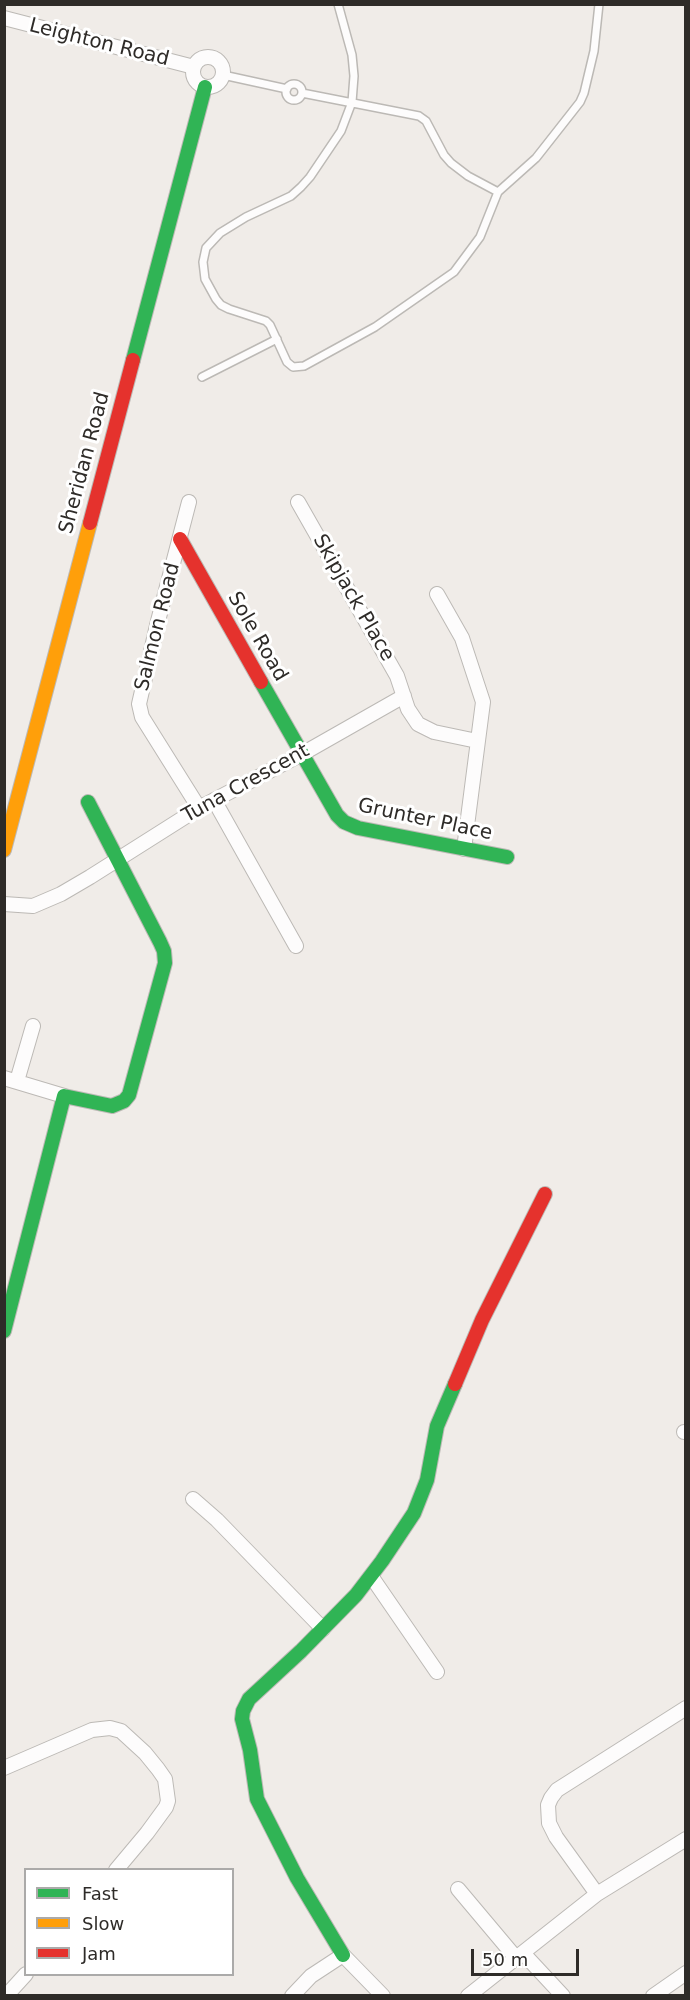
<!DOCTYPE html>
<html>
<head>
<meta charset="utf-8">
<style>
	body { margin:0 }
	#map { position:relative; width:690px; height:2000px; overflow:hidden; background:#f0ece8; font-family:"DejaVu Sans",sans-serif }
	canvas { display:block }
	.frame { position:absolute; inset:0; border:6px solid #2e2b28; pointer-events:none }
	.legend { position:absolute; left:24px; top:1868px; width:210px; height:108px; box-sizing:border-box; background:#fff; border:2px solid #abaaa9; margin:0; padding:8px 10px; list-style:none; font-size:18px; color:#2e2b28 }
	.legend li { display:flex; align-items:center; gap:12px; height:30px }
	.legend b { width:30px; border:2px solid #abaaa9 }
	.scale { position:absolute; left:471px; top:1949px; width:108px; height:27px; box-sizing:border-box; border:3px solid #2e2b28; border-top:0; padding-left:8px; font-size:18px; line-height:21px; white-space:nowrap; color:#2e2b28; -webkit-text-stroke:4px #fff; paint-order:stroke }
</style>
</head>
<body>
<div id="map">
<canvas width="690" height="2000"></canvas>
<div class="frame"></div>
<ul class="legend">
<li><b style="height:8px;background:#30b455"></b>Fast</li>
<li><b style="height:8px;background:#ff9f0a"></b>Slow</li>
<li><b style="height:8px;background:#e5322d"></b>Jam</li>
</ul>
<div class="scale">50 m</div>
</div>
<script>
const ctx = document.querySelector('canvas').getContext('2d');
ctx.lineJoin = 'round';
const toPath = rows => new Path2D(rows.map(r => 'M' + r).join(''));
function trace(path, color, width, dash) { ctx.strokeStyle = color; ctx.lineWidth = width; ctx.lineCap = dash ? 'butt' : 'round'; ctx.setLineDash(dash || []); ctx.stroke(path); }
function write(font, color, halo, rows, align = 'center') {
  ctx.font = font + ' "DejaVu Sans",sans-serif'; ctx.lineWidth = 6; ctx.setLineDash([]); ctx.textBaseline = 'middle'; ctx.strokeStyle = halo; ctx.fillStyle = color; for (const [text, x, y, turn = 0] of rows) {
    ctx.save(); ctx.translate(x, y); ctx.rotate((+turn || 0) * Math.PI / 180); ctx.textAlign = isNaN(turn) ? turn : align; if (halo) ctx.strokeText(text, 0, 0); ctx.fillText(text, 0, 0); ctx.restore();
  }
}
const lane = toPath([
	[338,4,352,55,354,76,352,102,341,131,310,177,301,187,291,196,246,217,220,233,206,248,203,262,205,279,216,299,221,305,229,309,266,321,270,325,287,362,293,367,304,366,375,327,454,272,480,237,498,192,536,158,580,102,584,93,594,51,599,4],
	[223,75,287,89],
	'286 92a8 8 0 1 1 16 0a8 8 0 1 1-16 0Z',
	[302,93,419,116,426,121,444,155,451,163,468,176,498,192],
	[202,377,277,339]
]);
const street = toPath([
	[4,18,194,67],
	'193 72a15 15 0 1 1 30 0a15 15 0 1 1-30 0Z',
	[189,502,158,621,139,704,142,717,199,808],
	[298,502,397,676,408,709,418,724,434,732,477,741],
	[437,594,462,638,483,702,464,849],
	[214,800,296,946],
	[4,904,33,906,61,894,90,877,199,808,302,754,404,696],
	[4,1078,64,1096],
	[17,1081,33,1026],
	[684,1432,686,1432],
	[193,1499,217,1520,323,1629],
	[371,1576,437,1672],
	[4,1768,92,1730,110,1728,121,1731,145,1753,158,1769,165,1779,168,1801,166,1807,147,1833,116,1870],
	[458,1889,516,1958],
	[597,1894,556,1837,549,1823,548,1805,551,1798,557,1790,686,1708],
	[523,1953,563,1996],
	[6,1996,26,1974],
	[292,1996,311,1976,343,1955,383,1996],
	[468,1996,597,1894,686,1839],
	[653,1996,686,1973]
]);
const fast = toPath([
	[133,360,205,87],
	[261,682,337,815,344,822,358,828,507,857],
	[4,1331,64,1096,112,1106,124,1101,129,1095,165,963,164,951,160,942,88,802],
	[343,1955,297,1878,257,1799,250,1750,242,1719,243,1711,249,1699,301,1651,356,1595,382,1561,414,1513,427,1480,437,1426,455,1384]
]);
const slow = toPath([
	[4,850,90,523]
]);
const jam = toPath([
	[90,523,133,360],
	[180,539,261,682],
	[455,1384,482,1320,545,1194]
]);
trace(lane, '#bcb9b5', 10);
trace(street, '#bcb9b5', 16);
trace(fast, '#bcb9b5', 16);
trace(slow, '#bcb9b5', 16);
trace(jam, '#bcb9b5', 16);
trace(lane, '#fdfcfc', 7);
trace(street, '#fdfcfc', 14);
trace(fast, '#30b455', 14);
trace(slow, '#ff9f0a', 14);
trace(jam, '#e5322d', 14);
write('20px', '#2e2b28', '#fff', [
	["Leighton Road",99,43,14],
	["Sheridan Road",85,463,-75],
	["Skipjack Place",353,598,60],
	["Salmon Road",158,627,-76],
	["Sole Road",257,637,60],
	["Tuna Crescent",246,784,-29],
	["Grunter Place",425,820,12]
]);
</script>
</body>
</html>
